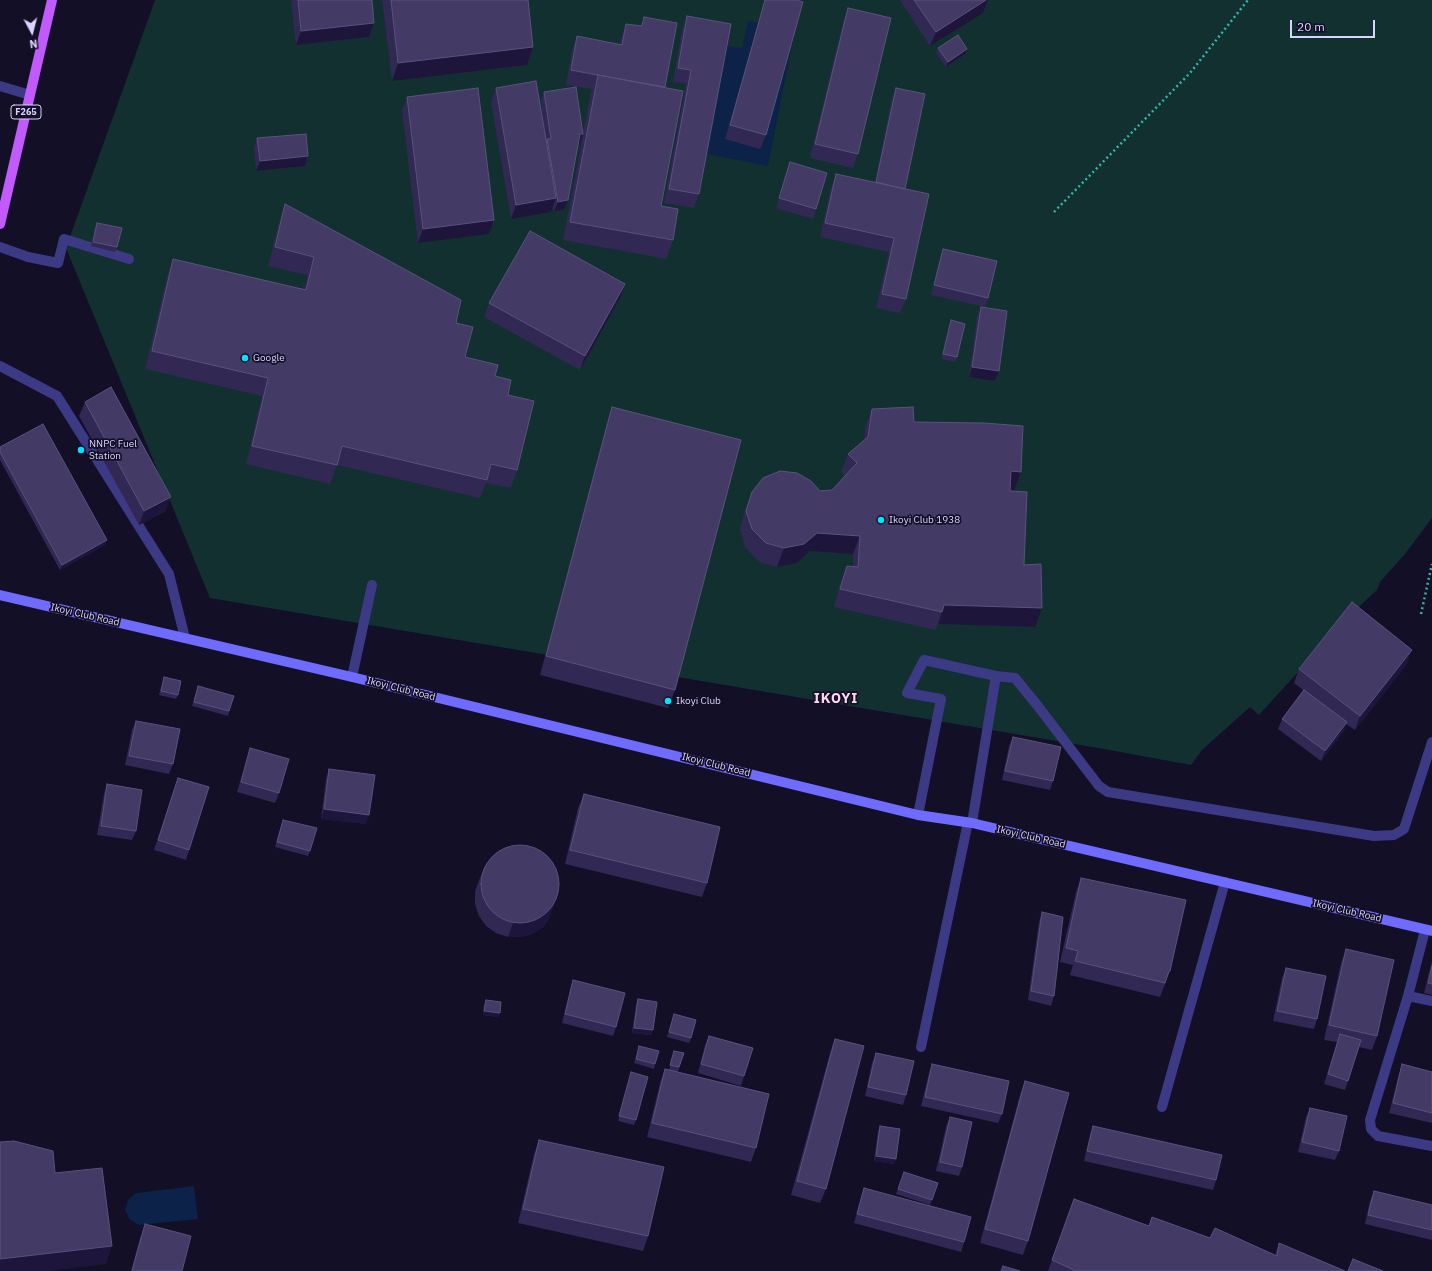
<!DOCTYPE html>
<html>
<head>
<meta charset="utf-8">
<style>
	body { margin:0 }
	#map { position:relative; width:1432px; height:1271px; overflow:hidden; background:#130f26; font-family:"IBM Plex Sans",sans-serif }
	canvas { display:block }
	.north { position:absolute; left:12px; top:12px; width:40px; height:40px; -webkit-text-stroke:3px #130f26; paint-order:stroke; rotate:173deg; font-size:11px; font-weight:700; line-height:16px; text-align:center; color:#d9d4ff }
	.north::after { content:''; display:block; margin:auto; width:14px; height:18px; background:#d9d4ff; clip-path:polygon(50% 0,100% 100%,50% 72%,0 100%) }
	.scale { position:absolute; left:1290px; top:20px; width:85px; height:18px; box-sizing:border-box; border:2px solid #d9d4ff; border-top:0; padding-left:5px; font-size:12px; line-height:14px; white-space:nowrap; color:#d9d4ff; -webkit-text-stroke:3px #130f26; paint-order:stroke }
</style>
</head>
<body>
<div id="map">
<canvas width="1432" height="1271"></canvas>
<div class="north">N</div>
<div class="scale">20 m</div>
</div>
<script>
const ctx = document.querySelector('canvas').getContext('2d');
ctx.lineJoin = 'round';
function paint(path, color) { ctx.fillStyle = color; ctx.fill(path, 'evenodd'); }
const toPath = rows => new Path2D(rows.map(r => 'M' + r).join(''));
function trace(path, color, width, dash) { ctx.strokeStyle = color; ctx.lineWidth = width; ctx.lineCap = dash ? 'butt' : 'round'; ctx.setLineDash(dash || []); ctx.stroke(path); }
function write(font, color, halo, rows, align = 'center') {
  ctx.font = font + ' "IBM Plex Sans",sans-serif'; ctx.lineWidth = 3.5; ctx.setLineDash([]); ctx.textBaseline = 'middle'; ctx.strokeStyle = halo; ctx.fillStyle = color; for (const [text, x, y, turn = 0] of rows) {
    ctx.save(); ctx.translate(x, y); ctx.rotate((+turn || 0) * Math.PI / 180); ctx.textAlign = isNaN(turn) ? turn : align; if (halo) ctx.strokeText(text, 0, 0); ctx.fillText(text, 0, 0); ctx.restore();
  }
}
paint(toPath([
	[155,0,1432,0,1432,518,1405,554,1380,582,1377,590,1349,616,1259,715,1250,707,1202,750,1191,765,1104,749,210,598,66,248]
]), '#12302f');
paint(toPath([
	[748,21,795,30,768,166,703,153,724,46,742,48],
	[194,1186,198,1219,139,1225,130,1220,125,1210,128,1200,136,1193]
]), '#0c2248');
trace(toPath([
	[1054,212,1190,73,1248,0],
	[1421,614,1432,564]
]), '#2fb8b0', 2.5, [2, 3]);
trace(toPath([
	[0,366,57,396,169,574,185,638],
	[996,676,1015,678,1037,705,1099,786,1108,792,1374,836,1394,835,1404,829,1432,742],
	[352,677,372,585],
	[918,815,941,699,907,693,924,660,996,676,972,823],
	[1425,930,1408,996,1370,1120,1371,1129,1378,1136,1432,1146],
	[1408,996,1432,1001],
	[921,1047,968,822]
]), '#3d3a85', 10);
trace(toPath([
	[0,86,30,95],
	[0,247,28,257,58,263,64,239,129,259],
	[1162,1107,1225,882]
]), '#3d3a85', 10);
trace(toPath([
	[0,595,352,677,918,815,972,823,1432,931]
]), '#6f6bff', 10);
trace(toPath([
	[0,224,52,0]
]), '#c25bff', 10);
paint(toPath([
	[291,0,372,0,374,23,369,37,296,45],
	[382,0,528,0,533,47,527,65,392,81],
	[765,0,796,0,766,135,760,149,725,139],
	[900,0,988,0,983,13,930,46],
	[848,8,858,154,853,168,810,158,843,22],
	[687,16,699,194,694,208,664,203,686,84,673,82,682,30],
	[644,17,665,87,661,206,673,240,666,259,563,240,583,135,580,143,578,143,568,200,564,210,554,211,553,206,551,212,511,219,491,102,496,88,546,142,541,101,544,92,583,133,591,93,592,89,566,85,572,50,577,36,620,44,621,38,626,24,641,26],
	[938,48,965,54,946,67,936,53],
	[896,88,905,189,906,299,900,313,876,308,889,252,820,237,831,188,836,174,875,182,892,98],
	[407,97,494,220,489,234,418,243,402,111],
	[257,138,308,156,305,166,256,171,254,148],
	[790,162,816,209,813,219,776,208],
	[285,204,456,323,465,357,495,376,508,395,517,470,511,488,486,483,480,498,337,465,330,484,246,464,262,396,145,369,167,277,173,259,304,289,308,275,268,266,279,222],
	[97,223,117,247,115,252,91,246,95,227],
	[943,249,988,298,985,307,931,295,940,258],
	[625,284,620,298,580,370,484,317,489,303],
	[981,307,999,371,995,381,969,377,977,316],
	[951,320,957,357,955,362,941,359,949,325],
	[85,402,166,511,139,525,79,416],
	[612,407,675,690,668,708,540,675,606,426],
	[872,409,914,422,1021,472,1014,490,1010,490,1010,491,1024,565,1035,627,938,624,935,630,834,607,840,584,847,566,853,567,853,554,810,551,797,563,777,567,759,562,745,547,740,529,745,510,752,492,820,491,832,490,845,476,841,472,848,454,864,441,865,427],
	[0,447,105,545,60,570,0,460],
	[1407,664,1355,730,1346,724,1344,731,1321,761,1278,729,1282,719,1303,690,1294,683,1299,669],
	[164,677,178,695,176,699,159,695],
	[198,686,229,711,228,716,192,706],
	[136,721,173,764,169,774,125,765,132,730],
	[1013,737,1053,781,1050,790,1002,780,1009,746],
	[250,748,279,793,275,803,237,792,247,758],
	[329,769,366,824,321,819,326,779],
	[178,778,189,850,186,860,154,850],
	[107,784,136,831,132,840,97,835,104,794],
	[584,794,707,883,702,897,565,864,578,808],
	[283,820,310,851,308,856,275,847],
	[485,865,550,917,543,927,532,934,520,937,508,937,496,933,486,926,479,916,475,904,475,891],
	[1081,878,1170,971,1160,997,1070,975,1073,965,1060,962,1076,892],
	[1042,912,1054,996,1051,1006,1028,1000,1039,922],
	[1346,949,1377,1036,1372,1050,1359,1047,1345,1090,1324,1084,1337,1042,1324,1040,1341,963],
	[1432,961,1432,995,1424,993],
	[1286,968,1317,1019,1314,1029,1273,1021,1282,978],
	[573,980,616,1027,613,1036,562,1023,570,990],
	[638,999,653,1030,651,1035,632,1033,636,1004],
	[486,1000,498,1017,483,1015,484,1005],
	[674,1014,691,1038,689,1043,667,1037],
	[709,1036,744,1076,741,1086,698,1073,705,1045],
	[835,1039,826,1189,820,1203,791,1195,830,1053],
	[638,1051,655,1064,654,1069,634,1063],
	[674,1051,684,1053,678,1072,756,1148,751,1162,647,1137,660,1083,665,1069,669,1070],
	[876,1053,906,1095,903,1105,865,1096,872,1063],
	[932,1064,1002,1114,998,1123,921,1106,929,1073],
	[1402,1064,1432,1072,1432,1123,1389,1113,1399,1074],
	[631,1072,636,1120,634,1125,618,1121],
	[1025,1081,1028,1241,1023,1255,980,1243,1020,1095],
	[1310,1108,1339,1151,1335,1160,1298,1152,1306,1117],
	[950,1117,962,1167,959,1176,936,1171,946,1127],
	[880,1126,896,1159,894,1164,874,1161,878,1131],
	[1093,1126,1216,1180,1213,1190,1084,1161,1090,1135],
	[539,1140,648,1236,643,1251,518,1223,534,1154],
	[904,1172,938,1183,930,1205,896,1194],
	[864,1188,964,1242,961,1252,854,1223,861,1198],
	[1374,1191,1432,1205,1432,1240,1365,1224,1370,1201],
	[1074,1199,1149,1226,1210,1238,1275,1255,1279,1243,1345,1271,1048,1271],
	[145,1224,182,1271,131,1271,140,1238]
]), '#312854');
paint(toPath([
	[986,0,988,0,983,13,930,46,936,32],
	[374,23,369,37,296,45,301,31],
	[533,47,527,65,392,81,398,63],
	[967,49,965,54,946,67,948,62],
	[580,134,583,134,580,143,577,144],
	[308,156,305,166,256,171,260,161],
	[556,198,551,212,511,219,516,205],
	[568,200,564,210,554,211,558,202],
	[494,220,489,234,418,243,423,229],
	[625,284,620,298,580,370,585,356],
	[972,367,999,371,995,381,969,377],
	[1011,471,1021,472,1014,490,1004,489],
	[171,497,166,511,139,525,144,511],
	[817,533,860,536,853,554,810,551,797,563,777,567,784,548],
	[107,540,105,545,60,570,62,565],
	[944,605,1042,608,1035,627,938,624],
	[1412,650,1407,664,1355,730,1360,716],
	[1347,722,1344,731,1321,761,1325,751],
	[324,809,369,815,366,824,321,819],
	[555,903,550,917,543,927,532,934,520,937,508,937,513,923],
	[484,1011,500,1013,498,1017,483,1015],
	[634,1028,653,1030,651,1035,632,1033],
	[876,1156,896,1159,894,1164,874,1161],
	[112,1246,106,1264,49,1271,0,1271,0,1259]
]), '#1d163a');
const building = toPath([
	[298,0,372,0,374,23,301,31,298,0],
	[391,0,528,0,533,47,398,63,391,0],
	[765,0,796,0,803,2,766,135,730,125,765,0],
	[914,0,986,0,936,32,914,0],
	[848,8,891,18,858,154,815,144,848,8],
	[687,16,731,24,699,194,669,189,691,70,678,68,687,16],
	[644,17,677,23,665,87,598,75,597,75,571,70,577,36,622,45,626,24,642,26,644,17],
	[958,35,967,49,948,62,938,48,958,35],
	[598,75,683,91,661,206,678,209,673,240,570,222,598,75],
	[536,81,556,198,516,205,496,88,536,81],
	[576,87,583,134,580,134,568,200,558,202,547,139,551,139,544,92,576,87],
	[478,88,494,220,423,229,407,97,478,88],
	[896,88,925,94,905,189,876,182,896,88],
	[306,134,308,156,260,161,257,138,306,134],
	[790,162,827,173,816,209,779,198,790,162],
	[836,174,929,194,906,299,882,294,894,238,825,223,836,174],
	[285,204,461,300,456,323,473,327,465,357,498,365,495,376,511,380,508,395,534,401,517,470,491,464,487,480,342,446,337,465,252,446,268,378,152,351,173,259,306,290,314,257,275,247,285,204],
	[97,223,122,228,117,247,93,242,97,223],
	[530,231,625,284,585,356,489,303,530,231],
	[943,249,997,261,988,298,934,285,943,249],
	[981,307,1007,311,999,371,972,367,981,307],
	[951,320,965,324,957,357,943,354,951,320],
	[111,387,171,497,144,511,85,402,111,387],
	[612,407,741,440,675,690,546,656,612,407],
	[913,407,914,422,984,423,1023,426,1021,472,1011,471,1010,491,1027,492,1024,565,1041,564,1042,608,944,605,942,612,840,589,847,566,858,567,860,536,817,533,804,544,784,548,766,543,752,529,746,511,752,492,763,478,780,471,797,473,811,481,820,491,832,490,857,463,848,454,868,437,872,409,913,407],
	[43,424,107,540,62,565,0,452,0,447,43,424],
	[1352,602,1412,650,1360,716,1299,669,1352,602],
	[164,677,181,681,178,695,161,691,164,677],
	[198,686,234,696,229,711,194,702,198,686],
	[1304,690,1347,722,1325,751,1282,719,1304,690],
	[136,721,180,729,173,764,129,756,136,721],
	[1013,737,1061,747,1053,781,1005,771,1013,737],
	[250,748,289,759,279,793,241,782,250,748],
	[329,769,375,775,369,815,324,809,329,769],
	[178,778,209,787,189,850,158,840,178,778],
	[107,784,142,790,136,831,101,826,107,784],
	[584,794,720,827,707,883,570,850,584,794],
	[283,820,317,828,310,851,277,842,283,820],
	'481 884a39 39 0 1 1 78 0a39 39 0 1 1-78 0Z',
	[1081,878,1186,900,1170,971,1169,971,1165,983,1075,961,1078,951,1066,948,1081,878],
	[1042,912,1063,917,1054,996,1031,991,1042,912],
	[1346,949,1394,960,1377,1036,1329,1025,1346,949],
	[1432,966,1432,984,1428,983,1432,966],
	[1286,968,1326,976,1317,1019,1277,1011,1286,968],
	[573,980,625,993,616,1027,565,1014,573,980],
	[638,999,657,1002,653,1030,634,1028,638,999],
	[486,1000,501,1002,500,1013,484,1011,486,1000],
	[674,1014,696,1020,691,1038,669,1032,674,1014],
	[1340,1034,1361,1040,1348,1081,1328,1074,1340,1034],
	[709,1036,753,1048,744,1076,701,1064,709,1036],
	[835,1039,864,1046,826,1189,797,1181,835,1039],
	[639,1046,659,1051,655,1064,636,1059,639,1046],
	[674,1051,684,1053,679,1067,670,1065,674,1051],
	[876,1053,914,1061,906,1095,868,1087,876,1053],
	[932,1064,1009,1081,1002,1114,925,1097,932,1064],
	[1402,1064,1432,1072,1432,1113,1393,1103,1402,1064],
	[665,1069,769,1094,756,1148,652,1123,665,1069],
	[631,1072,648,1077,636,1120,619,1116,631,1072],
	[1025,1081,1069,1093,1028,1241,985,1229,1025,1081],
	[1310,1108,1347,1116,1339,1151,1302,1142,1310,1108],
	[950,1117,972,1122,962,1167,940,1162,950,1117],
	[880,1126,900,1129,896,1159,876,1156,880,1126],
	[1093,1126,1222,1155,1216,1180,1087,1151,1093,1126],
	[539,1140,664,1167,648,1236,523,1209,539,1140],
	[14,1141,53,1151,55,1173,102,1168,112,1246,0,1259,0,1142,14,1141],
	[904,1172,938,1183,932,1200,898,1189,904,1172],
	[864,1188,971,1217,964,1242,857,1214,864,1188],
	[1374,1191,1432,1205,1432,1230,1368,1215,1374,1191],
	[1074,1199,1149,1226,1152,1217,1210,1238,1215,1228,1277,1256,1279,1243,1345,1271,1076,1271,1052,1260,1074,1199],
	[145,1224,191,1236,182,1271,132,1271,145,1224],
	[1353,1259,1383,1271,1348,1271,1353,1259],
	[1003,1266,1020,1271,1001,1271,1003,1266]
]);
paint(building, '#433a66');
trace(building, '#5a527e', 1);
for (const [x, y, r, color] of [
	[245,358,4,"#00e5ff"],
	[81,450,4,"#00e5ff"],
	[881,520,4,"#00e5ff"],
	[668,701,4,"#00e5ff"]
]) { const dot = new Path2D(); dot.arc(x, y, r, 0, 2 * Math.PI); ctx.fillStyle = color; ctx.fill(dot); trace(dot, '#130f26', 1.5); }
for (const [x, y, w] of [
	[26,112,30]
]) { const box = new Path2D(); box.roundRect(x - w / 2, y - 7, w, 14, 3); ctx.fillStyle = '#130f26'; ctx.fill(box); trace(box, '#d9d4ff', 1); }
write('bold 9px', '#d9d4ff', null, [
	["F265",26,112]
]);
write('10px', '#d9d4ff', '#130f26', [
	["Google",253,358],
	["NNPC Fuel",89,444],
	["Station",89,456],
	["Ikoyi Club 1938",889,520],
	["Ikoyi Club",676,701]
], 'left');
write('10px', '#d9d4ff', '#130f26', [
	["Ikoyi Club Road",85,615,13],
	["Ikoyi Club Road",401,689,14],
	["Ikoyi Club Road",716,765,14],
	["Ikoyi Club Road",1031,837,13],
	["Ikoyi Club Road",1347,911,13]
]);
ctx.letterSpacing = '1px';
write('bold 14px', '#ffd6f0', '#130f26', [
	["IKOYI",836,699]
]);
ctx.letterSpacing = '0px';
</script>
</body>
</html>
